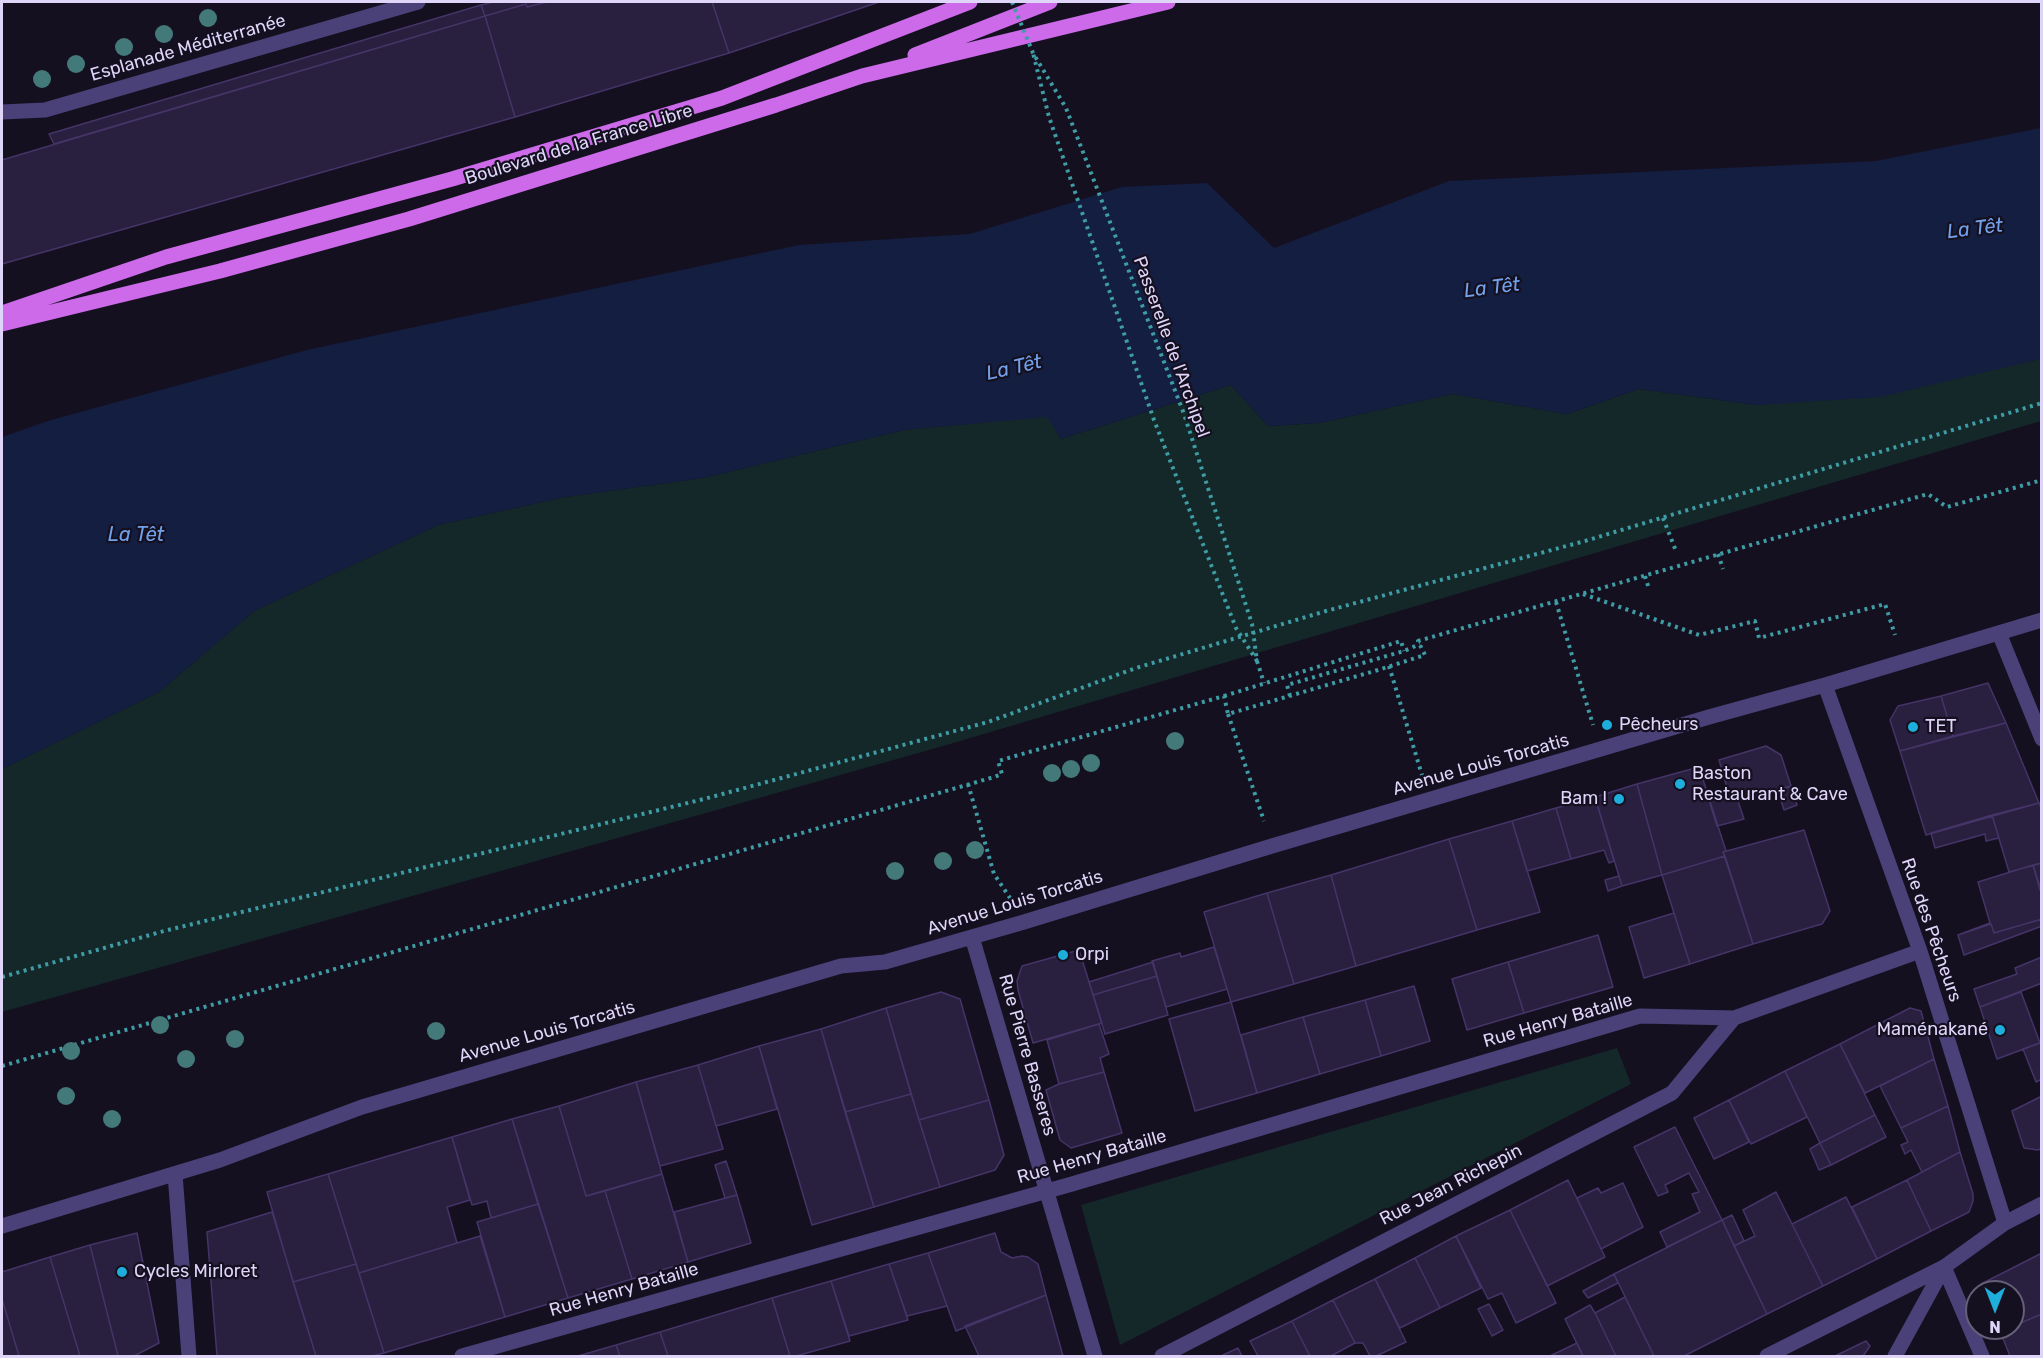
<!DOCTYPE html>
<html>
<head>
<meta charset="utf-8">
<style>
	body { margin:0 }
	#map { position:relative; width:2043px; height:1358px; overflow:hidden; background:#151020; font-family:Rubik,sans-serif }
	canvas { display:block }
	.frame { position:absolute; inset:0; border:3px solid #ded5f9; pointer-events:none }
	.north { position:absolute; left:1965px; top:1280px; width:60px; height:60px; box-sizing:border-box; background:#151020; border:2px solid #655f77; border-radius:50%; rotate:180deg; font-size:16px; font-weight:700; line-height:24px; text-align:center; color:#ded5f9 }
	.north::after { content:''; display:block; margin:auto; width:21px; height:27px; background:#1eaedb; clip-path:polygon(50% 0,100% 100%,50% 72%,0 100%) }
</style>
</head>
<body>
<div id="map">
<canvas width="2043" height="1358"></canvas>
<div class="frame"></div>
<div class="north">N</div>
</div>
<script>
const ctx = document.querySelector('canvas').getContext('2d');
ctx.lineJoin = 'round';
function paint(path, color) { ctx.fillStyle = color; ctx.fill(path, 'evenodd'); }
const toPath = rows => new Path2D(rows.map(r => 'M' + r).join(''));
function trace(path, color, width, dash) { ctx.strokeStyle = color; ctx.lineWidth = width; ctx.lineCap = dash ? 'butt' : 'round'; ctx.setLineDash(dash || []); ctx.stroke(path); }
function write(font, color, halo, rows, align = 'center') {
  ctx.font = font + ' Rubik,sans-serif'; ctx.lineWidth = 4.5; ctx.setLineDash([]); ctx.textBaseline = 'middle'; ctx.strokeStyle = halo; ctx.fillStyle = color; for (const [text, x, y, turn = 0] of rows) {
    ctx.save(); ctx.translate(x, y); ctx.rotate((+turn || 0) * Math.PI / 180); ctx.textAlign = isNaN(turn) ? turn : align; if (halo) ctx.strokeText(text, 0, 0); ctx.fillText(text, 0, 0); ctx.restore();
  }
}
paint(toPath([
	[2041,358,2041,421,950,744,2,1012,2,769,159,692,254,611,438,525,565,497,703,478,904,430,1047,416,1061,439,1231,385,1268,426,1319,423,1452,394,1567,414,1639,389,1756,405,2032,361],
	[1617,1048,1631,1084,1120,1345,1081,1205]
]), '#142729');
paint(toPath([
	[2041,128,2042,358,2032,361,1880,397,1756,405,1639,389,1567,414,1452,394,1319,423,1268,426,1231,385,1061,439,1047,417,904,430,703,478,565,497,438,525,254,611,159,692,2,769,2,437,51,420,307,350,799,245,970,234,1122,187,1207,183,1274,248,1449,181,1876,161]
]), '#141e40');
const building = toPath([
	[494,2,547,2,527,7,526,4,485,16,481,5,494,2],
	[547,2,712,2,729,53,515,117,485,16,526,4,527,7,547,2],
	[712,2,879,2,729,53,712,2],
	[481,5,485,16,54,144,49,134,481,5],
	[485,16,515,117,2,264,2,160,485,16],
	[1988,683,2006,723,1953,736,1941,696,1988,683],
	[1941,696,1953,736,1900,751,1890,720,1898,706,1941,696],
	[2006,723,2039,803,1926,835,1900,751,2006,723],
	[1766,746,1781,755,1791,786,1738,801,1744,819,1717,826,1708,797,1728,791,1719,760,1766,746],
	[1699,767,1726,851,1723,852,1725,856,1662,875,1637,784,1699,767],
	[1637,784,1662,875,1622,886,1595,797,1637,784],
	[1791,786,1797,805,1784,810,1778,791,1791,786],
	[1595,797,1614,861,1609,863,1604,850,1571,859,1556,808,1595,797],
	[2039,803,2042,810,2042,863,2009,872,1992,815,2039,803],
	[1556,808,1571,859,1527,871,1512,821,1556,808],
	[1992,815,1999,838,1986,841,1985,834,1935,848,1931,833,1992,815],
	[1512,821,1540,912,1477,930,1449,839,1512,821],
	[1804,830,1830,911,1822,924,1753,944,1723,852,1804,830],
	[1449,839,1477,930,1356,966,1331,875,1449,839],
	[1725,856,1753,944,1690,964,1662,875,1725,856],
	[2042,863,2042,889,2040,890,2033,865,2042,863],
	[2033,865,2042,893,2042,919,1994,933,1991,924,1958,935,1990,923,1978,882,2033,865],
	[1331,875,1356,966,1294,984,1267,893,1331,875],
	[1619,876,1622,886,1608,891,1605,880,1619,876],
	[1267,893,1294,984,1231,1002,1204,912,1267,893],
	[1674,913,1690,964,1644,978,1629,927,1674,913],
	[2042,919,2042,926,1964,955,1958,935,1991,924,1994,933,2042,919],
	[1598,935,1613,987,1524,1013,1508,962,1598,935],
	[1214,947,1227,989,1166,1007,1152,961,1180,953,1181,957,1214,947],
	[1079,950,1102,1023,1033,1043,1018,990,1017,981,1022,966,1079,950],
	[2042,957,2042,983,1980,1007,1974,989,2017,974,2015,968,2042,957],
	[1153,962,1157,976,1093,995,1089,982,1153,962],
	[1508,962,1524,1013,1467,1030,1452,979,1508,962],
	[1157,976,1168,1015,1105,1034,1093,995,1157,976],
	[1414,986,1430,1041,1381,1056,1365,1000,1414,986],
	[941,992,960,999,989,1100,919,1120,886,1008,941,992],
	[2021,992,2040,1043,1997,1059,1980,1007,2021,992],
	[1365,1000,1381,1056,1320,1074,1303,1017,1365,1000],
	[1231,1002,1257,1093,1195,1111,1169,1019,1231,1002],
	[886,1008,911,1094,845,1112,821,1029,886,1008],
	[1910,1008,1921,1011,1934,1059,1865,1093,1840,1044,1910,1008],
	[1303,1017,1320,1074,1257,1093,1241,1035,1303,1017],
	[1099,1024,1109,1054,1100,1058,1104,1072,1059,1084,1047,1040,1099,1024],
	[821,1029,874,1207,812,1225,759,1046,821,1029],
	[2042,1042,2042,1079,2036,1082,2023,1049,2042,1042],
	[1840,1044,1875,1115,1820,1143,1785,1071,1840,1044],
	[759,1046,777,1109,716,1126,698,1065,759,1046],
	[1934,1059,1948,1106,1901,1128,1880,1086,1934,1059],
	[698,1065,723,1149,660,1166,636,1082,698,1065],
	[1785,1071,1807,1117,1751,1144,1729,1100,1785,1071],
	[1104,1072,1122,1133,1071,1148,1060,1140,1046,1090,1059,1084,1104,1072],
	[636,1082,662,1174,586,1196,559,1106,636,1082],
	[911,1094,940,1187,874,1207,845,1112,911,1094],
	[2042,1096,2042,1148,2038,1150,2024,1148,2012,1111,2042,1096],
	[989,1100,1004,1155,995,1170,940,1187,919,1120,989,1100],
	[1729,1100,1749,1142,1714,1159,1694,1118,1729,1100],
	[559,1106,586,1196,605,1191,632,1279,568,1298,512,1119,559,1106],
	[1948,1106,1960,1152,1922,1172,1911,1150,1905,1154,1901,1145,1908,1142,1901,1128,1948,1106],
	[1875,1115,1886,1137,1831,1165,1820,1143,1875,1115],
	[512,1119,538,1204,491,1218,487,1201,472,1205,452,1137,512,1119],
	[1675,1127,1722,1220,1667,1247,1660,1232,1700,1212,1692,1194,1699,1192,1689,1173,1665,1185,1668,1192,1658,1196,1634,1147,1675,1127],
	[452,1137,470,1200,447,1207,457,1243,359,1273,328,1174,452,1137],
	[1820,1143,1831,1165,1819,1170,1810,1149,1820,1143],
	[1960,1152,1973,1194,1973,1201,1969,1212,1931,1231,1907,1180,1960,1152],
	[726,1161,737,1195,725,1198,715,1165,726,1161],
	[328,1174,356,1264,293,1282,267,1192,328,1174],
	[662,1174,688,1262,632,1279,605,1191,662,1174],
	[1568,1180,1605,1257,1547,1286,1510,1210,1568,1180],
	[1907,1180,1931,1231,1877,1259,1852,1207,1907,1180],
	[1623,1183,1643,1227,1601,1249,1577,1198,1598,1188,1601,1193,1623,1183],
	[1776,1192,1823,1286,1767,1314,1734,1246,1755,1236,1743,1210,1776,1192],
	[737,1195,751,1243,688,1262,674,1212,737,1195],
	[1846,1197,1877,1259,1823,1286,1792,1224,1846,1197],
	[538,1204,568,1298,505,1317,477,1222,538,1204],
	[1510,1210,1556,1303,1516,1323,1502,1293,1488,1299,1456,1236,1510,1210],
	[272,1212,316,1356,217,1356,207,1232,272,1212],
	[1732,1215,1744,1241,1734,1246,1722,1220,1732,1215],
	[1722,1220,1767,1314,1684,1356,1654,1356,1614,1274,1722,1220],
	[137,1233,159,1343,134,1356,118,1356,90,1245,137,1233],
	[995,1233,1001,1252,1012,1258,1022,1256,1028,1257,1038,1264,1046,1295,956,1331,928,1253,995,1233],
	[480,1236,505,1317,384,1353,359,1273,480,1236],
	[1456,1236,1481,1288,1440,1308,1415,1258,1456,1236],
	[90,1245,118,1356,80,1356,50,1257,90,1245],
	[928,1253,947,1306,907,1316,889,1264,928,1253],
	[2042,1253,2042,1314,2013,1326,2013,1292,1984,1292,1981,1284,2042,1253],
	[50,1257,80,1356,19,1356,2,1299,2,1272,50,1257],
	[1415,1258,1440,1308,1400,1328,1375,1279,1415,1258],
	[356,1264,384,1353,372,1356,316,1356,293,1282,356,1264],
	[889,1264,908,1320,849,1336,831,1281,889,1264],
	[1614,1274,1618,1283,1588,1298,1583,1291,1614,1274],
	[1375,1279,1406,1342,1376,1356,1370,1356,1363,1343,1355,1343,1333,1300,1375,1279],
	[831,1281,850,1341,796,1356,790,1356,772,1298,831,1281],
	[1046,1295,1063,1356,979,1356,965,1326,1046,1295],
	[1625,1297,1654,1356,1616,1356,1595,1313,1625,1297],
	[772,1298,790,1356,668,1356,660,1332,772,1298],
	[2,1299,19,1356,2,1356,2,1299],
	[1333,1300,1355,1343,1331,1356,1310,1356,1292,1321,1333,1300],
	[1489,1304,1503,1330,1492,1336,1478,1309,1489,1304],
	[1590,1305,1595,1313,1616,1356,1583,1356,1565,1319,1590,1305],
	[2042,1314,2042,1356,2010,1356,2000,1331,2013,1328,2013,1326,2042,1314],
	[1292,1321,1310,1356,1258,1356,1250,1341,1292,1321],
	[660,1332,668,1356,620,1356,616,1345,660,1332],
	[1866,1341,1870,1346,1863,1356,1835,1356,1866,1341],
	[1577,1343,1583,1356,1550,1356,1577,1343],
	[616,1345,620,1356,577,1356,578,1356,616,1345],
	[1238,1348,1242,1356,1221,1356,1238,1348]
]);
paint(building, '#291f3e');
trace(building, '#453467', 1.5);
trace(toPath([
	[1663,518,1676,551],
	[1718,554,1723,569],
	[1645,576,1649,589],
	[1583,594,1699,635,1755,621,1759,638,1885,604,1895,635],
	[1556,602,1593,725],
	[1257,661,1264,683],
	[1389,666,1422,775],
	[1224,696,1401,641,1404,651],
	[1290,696,1287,685,1404,651,1420,644],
	[1228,714,1264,821],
	[968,784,994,874,1010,898],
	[2,977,164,931,704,799,988,722,1136,668,1326,611,1585,541,2042,403],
	[2,1066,994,777,1002,774,998,761,1224,696,1228,714,1378,670,1425,655,1418,641,1928,494,1947,507,2042,480]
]), '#3e9ca4', 4, [3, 4.5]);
trace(toPath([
	[2,112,45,110,418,2]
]), '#4b4179', 15);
trace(toPath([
	[1999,633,2042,739],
	[1825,685,1920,951,2005,1223],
	[972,937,1095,1356],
	[175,1174,189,1356],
	[2,1226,220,1160,362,1107,841,966,885,962,1024,922,1272,846,1709,717,1825,685,2042,620],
	[1944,1267,1982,1356],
	[462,1356,1072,1184,1640,1016,1734,1018,1920,951],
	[1162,1356,1672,1093,1734,1018],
	[1767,1356,1944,1267,2005,1223,2042,1204],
	[1895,1356,1944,1267]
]), '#4b4179', 15);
trace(toPath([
	[915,55,1050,2],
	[2,313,166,257,452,179,722,98,970,2],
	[2,324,220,271,409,219,776,105,862,76,1168,2]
]), '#cc6aea', 15);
trace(toPath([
	[1012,2,1033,53,1066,108,1184,414,1252,624,1257,661,1236,628,1154,420,1049,117,1033,53]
]), '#3e9ca4', 4, [3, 4.5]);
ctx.fillStyle = '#44797a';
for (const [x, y] of [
	[208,18],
	[164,34],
	[124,47],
	[76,64],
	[42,79],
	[1175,741],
	[1091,763],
	[1071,769],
	[1052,773],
	[975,850],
	[943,861],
	[895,871],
	[160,1025],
	[436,1031],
	[235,1039],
	[71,1051],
	[186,1059],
	[66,1096],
	[112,1119]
]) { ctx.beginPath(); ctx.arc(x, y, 9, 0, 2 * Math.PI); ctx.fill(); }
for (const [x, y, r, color] of [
	[1607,725,6,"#1eaedb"],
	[1913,727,6,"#1eaedb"],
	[1680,784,6,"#1eaedb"],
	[1619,799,6,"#1eaedb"],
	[1063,955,6,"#1eaedb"],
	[2000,1030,6,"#1eaedb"],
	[122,1272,6,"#1eaedb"]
]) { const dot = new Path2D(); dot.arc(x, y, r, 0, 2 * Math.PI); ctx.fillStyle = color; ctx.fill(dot); trace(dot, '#151020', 2); }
write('18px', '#ded5f9', '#151020', [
	["Esplanade Méditerranée",188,48,-16],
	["Boulevard de la France Libre",579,145,-17],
	["Passerelle de l'Archipel",1171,347,70],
	["Avenue Louis Torcatis",1481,765,-16],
	["Avenue Louis Torcatis",1015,903,-17],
	["Rue des Pêcheurs",1931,930,71],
	["Rue Henry Bataille",1558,1021,-16],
	["Avenue Louis Torcatis",547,1032,-16],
	["Rue Pierre Basseres",1027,1055,74],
	["Rue Henry Bataille",1092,1157,-16],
	["Rue Jean Richepin",1451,1185,-27],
	["Rue Henry Bataille",624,1290,-16]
]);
write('18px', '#ded5f9', '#151020', [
	["Pêcheurs",1619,725],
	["TET",1925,727],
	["Baston",1692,774],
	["Restaurant & Cave",1692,795],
	["Bam !",1607,799,"right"],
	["Orpi",1075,955],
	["Maménakané",1988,1030,"right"],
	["Cycles Mirloret",134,1272]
], 'left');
write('italic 20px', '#71a1eb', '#151020', [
	["La Têt",1975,229,-7],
	["La Têt",1492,288,-7],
	["La Têt",1014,368,-13],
	["La Têt",136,535]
]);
</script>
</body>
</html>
